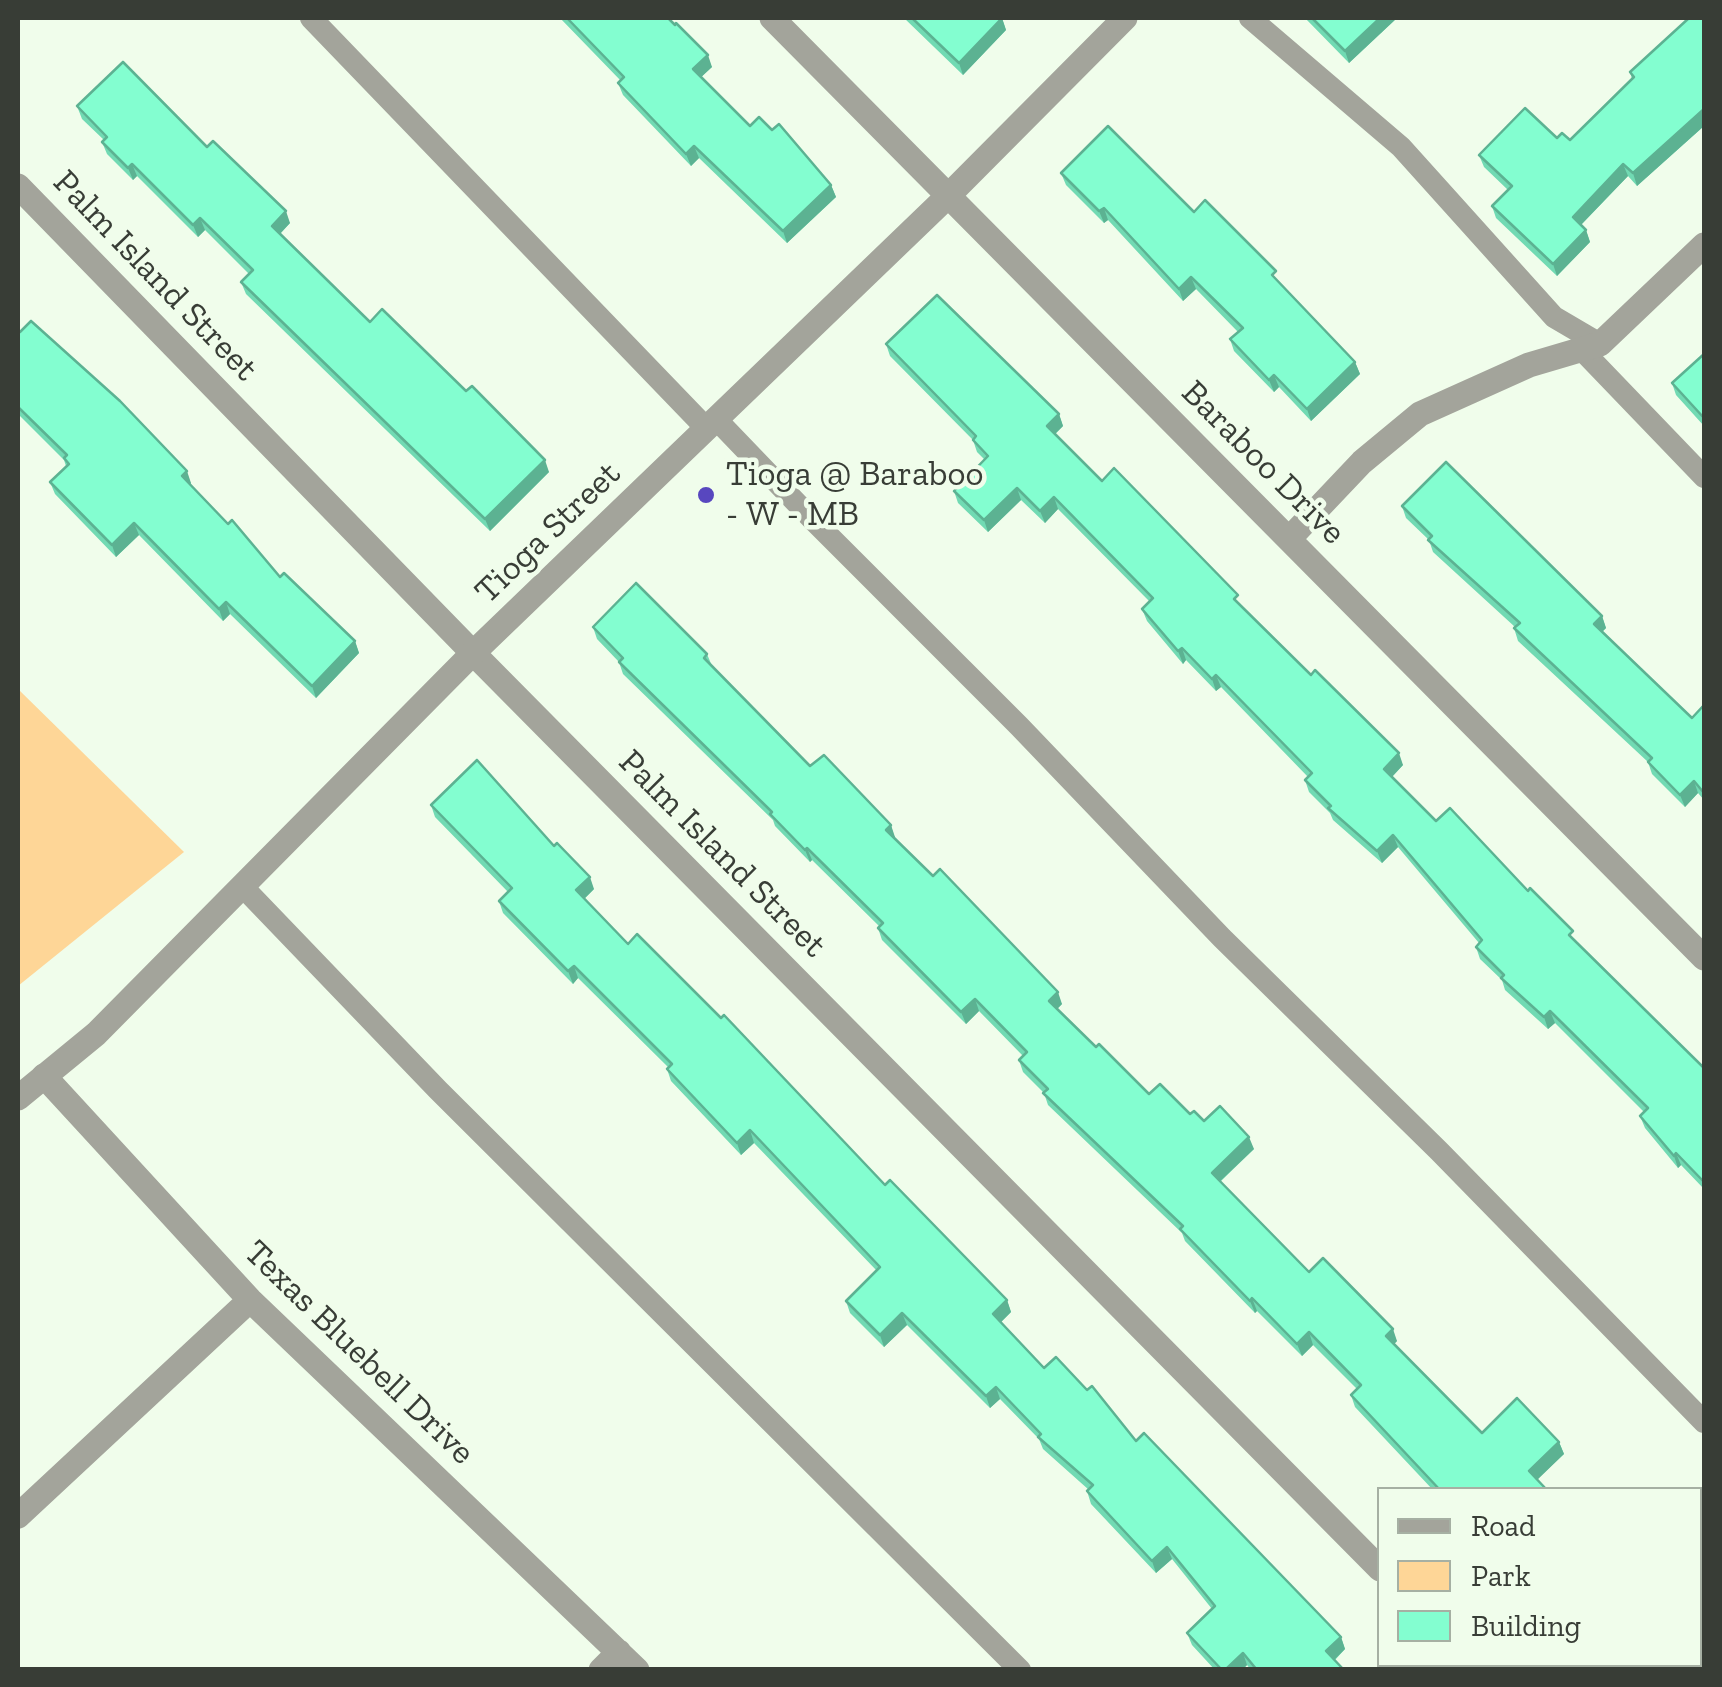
<!DOCTYPE html>
<html>
<head>
<meta charset="utf-8">
<style>
	body { margin:0 }
	#map { position:relative; width:1722px; height:1687px; overflow:hidden; background:#f0fdeb; font-family:"Zilla Slab",serif }
	canvas { display:block }
	.frame { position:absolute; inset:0; border:20px solid #383d36; pointer-events:none }
	.legend { position:absolute; left:1377px; top:1487px; width:325px; height:180px; box-sizing:border-box; background:#f0fdeb; border:2px solid #a6b0a3; margin:0; padding:12px 18px; list-style:none; font-size:30px; color:#383d36 }
	.legend li { display:flex; align-items:center; gap:20px; height:50px }
	.legend b { width:50px; border:2px solid #a6b0a3 }
</style>
</head>
<body>
<div id="map">
<canvas width="1722" height="1687"></canvas>
<div class="frame"></div>
<ul class="legend">
<li><b style="height:12px;background:#a3a49b"></b>Road</li>
<li><b style="height:28px;background:#fed697"></b>Park</li>
<li><b style="height:28px;background:#83fed0"></b>Building</li>
</ul>
</div>
<script>
const ctx = document.querySelector('canvas').getContext('2d');
ctx.lineJoin = 'round';
function paint(path, color) { ctx.fillStyle = color; ctx.fill(path, 'evenodd'); }
const toPath = rows => new Path2D(rows.map(r => 'M' + r).join(''));
function trace(path, color, width, dash) { ctx.strokeStyle = color; ctx.lineWidth = width; ctx.lineCap = dash ? 'butt' : 'round'; ctx.setLineDash(dash || []); ctx.stroke(path); }
function write(font, color, halo, rows, align = 'center') {
  ctx.font = font + ' "Zilla Slab",serif'; ctx.lineWidth = 9; ctx.setLineDash([]); ctx.textBaseline = 'middle'; ctx.strokeStyle = halo; ctx.fillStyle = color; for (const [text, x, y, turn = 0] of rows) {
    ctx.save(); ctx.translate(x, y); ctx.rotate((+turn || 0) * Math.PI / 180); ctx.textAlign = isNaN(turn) ? turn : align; if (halo) ctx.strokeText(text, 0, 0); ctx.fillText(text, 0, 0); ctx.restore();
  }
}
paint(toPath([
	[18,689,184,852,18,986]
]), '#fed697');
trace(toPath([
	[311,18,707,429],
	[1250,18,1401,147,1554,317,1600,344],
	[1581,349,1704,477],
	[716,419,812,519,1019,726,1222,938,1439,1151,1704,1422],
	[242,886,438,1090,1020,1670]
]), '#a3a49b', 22);
trace(toPath([
	[772,18,1704,958],
	[18,186,473,653,1380,1569],
	[1289,539,1362,462,1420,414,1529,365,1600,344,1704,245],
	[44,1076,250,1300,637,1670],
	[18,1516,250,1300],
	[1474,1664,1479,1670],
	[601,1670,619,1652]
]), '#a3a49b', 25);
trace(toPath([
	[18,1098,96,1034,473,653,949,195,1125,18]
]), '#a3a49b', 25);
paint(toPath([
	[560,18,668,18,712,67,701,77,750,126,772,130,831,185,836,197,787,243,699,158,691,166,623,95,618,83,621,81],
	[904,18,1002,18,1006,30,963,75],
	[1305,18,1397,18,1349,63],
	[1704,18,1704,126,1637,186,1628,176,1581,225,1586,230,1590,242,1557,276,1496,218,1492,206,1508,190,1484,167,1479,155,1557,138,1570,140,1632,79,1630,72],
	[77,106,207,147,290,223,280,234,370,322,549,472,490,531,246,294,241,282,249,274,205,230,198,237,137,176,133,180,107,154,102,142,104,140,82,119],
	[1061,173,1194,212,1280,283,1355,362,1360,374,1311,421,1279,387,1274,392,1234,351,1230,339,1238,332,1196,289,1183,301,1108,220,1104,223,1066,185],
	[18,330,191,483,190,485,280,577,355,641,359,653,316,698,230,614,223,621,139,535,116,557,55,494,50,482,66,466,64,460,18,414],
	[886,344,1059,414,1063,426,1055,434,1102,481,1243,607,1403,765,1392,777,1436,821,1577,943,1704,1068,1704,1189,1681,1165,1678,1168,1645,1128,1640,1116,1644,1112,1555,1023,1548,1029,1505,990,1502,980,1480,959,1476,947,1479,943,1398,847,1382,863,1333,820,1330,813,1309,792,1305,780,1308,777,1221,687,1216,691,1186,660,1183,664,1147,621,1142,609,1150,602,1058,509,1045,523,1021,500,988,532,958,503,954,491,985,460,977,452,973,440,890,356],
	[1704,354,1704,426,1676,395,1672,383],
	[1402,506,1602,616,1606,628,1602,632,1692,718,1704,705,1704,800,1698,793,1685,807,1652,774,1648,762,1518,641,1514,628,1515,627,1433,552,1429,540,1406,518],
	[593,627,707,654,712,666,810,766,891,825,894,838,1062,1004,1057,1009,1096,1047,1149,1094,1204,1121,1254,1149,1220,1182,1309,1272,1397,1341,1394,1344,1482,1433,1559,1442,1564,1454,1537,1479,1547,1490,1433,1490,1355,1407,1351,1395,1357,1389,1313,1345,1302,1356,1257,1311,1255,1313,1185,1241,1182,1233,1048,1105,1044,1093,1023,1072,1019,1060,1023,1056,979,1011,966,1024,882,940,878,928,879,926,812,860,810,862,775,826,773,820,623,674,619,662,597,639],
	[431,805,594,889,584,899,628,944,1007,1300,1011,1312,1001,1322,1044,1368,1136,1441,1341,1637,1345,1649,1335,1660,1344,1670,1251,1670,1247,1665,1242,1670,1215,1670,1192,1645,1187,1633,1212,1609,1172,1559,1156,1573,1091,1504,1087,1491,1089,1490,1043,1449,1039,1439,1000,1399,990,1408,907,1325,884,1347,850,1313,846,1301,877,1271,754,1143,741,1155,671,1081,667,1069,668,1067,578,978,573,984,503,913,499,901,508,892,435,817]
]), '#71dab3');
paint(toPath([
	[1002,18,1006,30,963,75,959,63],
	[1380,18,1397,18,1349,63,1345,51],
	[708,55,712,67,697,81,693,69],
	[1704,109,1704,126,1637,186,1633,173],
	[694,146,699,158,691,166,686,154],
	[132,164,137,176,133,180,128,168],
	[1623,164,1628,176,1577,229,1573,217],
	[831,185,836,197,787,243,783,231],
	[1104,208,1108,220,1104,223,1099,211],
	[286,211,290,223,276,238,272,226],
	[200,218,205,230,198,237,193,225],
	[1586,230,1590,242,1557,276,1553,264],
	[1191,277,1196,289,1183,301,1179,289],
	[1355,362,1360,374,1311,421,1307,409],
	[1274,375,1279,387,1274,392,1269,380],
	[1059,414,1063,426,1051,438,1047,426],
	[545,460,549,472,490,531,485,519],
	[187,471,191,483,186,488,182,476],
	[1017,488,1021,500,988,532,984,520],
	[1054,497,1058,509,1045,523,1040,511],
	[134,523,139,535,116,557,112,545],
	[226,602,230,614,223,621,219,609],
	[1602,616,1606,628,1598,636,1594,624],
	[355,641,359,653,316,698,312,686],
	[1182,648,1186,660,1183,664,1178,651],
	[1216,675,1221,687,1216,691,1212,679],
	[1399,753,1403,765,1388,781,1384,769],
	[1694,781,1698,793,1685,807,1680,795],
	[891,825,895,837,890,842,886,830],
	[1393,835,1398,847,1382,863,1377,851],
	[807,848,812,860,810,862,805,850],
	[590,877,594,889,581,902,576,890],
	[574,966,578,978,573,984,568,971],
	[1058,992,1062,1004,1053,1013,1049,1001],
	[975,999,979,1011,966,1024,961,1012],
	[1550,1011,1555,1023,1548,1029,1544,1017],
	[750,1130,754,1143,741,1155,737,1143],
	[1249,1137,1254,1149,1216,1185,1212,1173],
	[1676,1153,1681,1165,1678,1168,1674,1156],
	[1252,1298,1257,1311,1255,1313,1250,1301],
	[1007,1300,1011,1312,997,1326,993,1314],
	[902,1313,907,1325,884,1347,880,1335],
	[1393,1329,1397,1341,1390,1348,1386,1336],
	[1309,1332,1313,1345,1302,1356,1297,1344],
	[996,1387,1000,1399,990,1408,986,1396],
	[1559,1442,1564,1454,1534,1483,1529,1471],
	[1167,1547,1172,1559,1156,1573,1152,1561],
	[1341,1637,1345,1649,1331,1663,1326,1651],
	[1243,1653,1247,1665,1242,1670,1225,1670]
]), '#5cb292');
const building = toPath([
	[567,18,668,18,675,25,676,23,708,55,693,69,750,126,759,117,772,130,779,124,831,185,783,231,694,146,686,154,618,83,624,77,567,18],
	[912,18,1002,18,959,63,912,18],
	[1312,18,1380,18,1345,51,1312,18],
	[1689,18,1704,18,1704,109,1633,173,1623,164,1573,217,1586,230,1553,264,1492,206,1512,186,1479,155,1525,108,1557,138,1562,133,1570,140,1634,77,1630,72,1689,18],
	[123,62,207,147,213,141,286,211,272,226,370,322,382,309,466,391,472,386,545,460,485,519,241,282,253,270,200,218,193,225,132,164,128,168,102,142,107,137,77,106,123,62],
	[1108,126,1194,212,1205,200,1276,271,1272,275,1355,362,1307,409,1274,375,1269,380,1230,339,1243,328,1191,277,1179,289,1104,208,1099,211,1061,173,1108,126],
	[937,295,1059,414,1047,426,1102,481,1114,468,1238,595,1234,599,1311,675,1315,670,1399,753,1384,769,1436,821,1450,808,1528,891,1530,888,1573,931,1569,935,1704,1068,1704,1182,1676,1153,1674,1156,1640,1116,1648,1108,1550,1011,1544,1017,1501,978,1504,975,1476,947,1482,940,1393,835,1377,851,1328,808,1331,806,1305,780,1312,773,1216,675,1212,679,1182,648,1178,651,1142,609,1153,598,1054,497,1040,511,1017,488,984,520,954,491,988,456,973,440,976,436,886,344,937,295],
	[31,321,120,401,187,471,182,476,228,524,232,520,280,577,284,573,355,641,312,686,226,602,219,609,134,523,112,545,50,482,69,464,64,458,67,455,18,407,18,330,20,332,31,321],
	[1704,354,1704,418,1672,383,1704,354],
	[1446,462,1602,616,1594,624,1692,718,1704,705,1704,793,1694,781,1680,795,1648,762,1652,758,1514,628,1520,623,1428,540,1432,536,1402,506,1446,462],
	[636,583,707,654,704,658,810,766,824,755,891,825,886,830,933,876,940,869,1058,992,1049,1001,1096,1047,1099,1044,1149,1094,1160,1084,1190,1114,1194,1111,1204,1121,1220,1106,1249,1137,1212,1173,1309,1272,1323,1258,1393,1329,1386,1336,1482,1433,1517,1398,1559,1442,1529,1471,1547,1490,1440,1490,1351,1395,1361,1385,1309,1332,1297,1344,1252,1298,1250,1301,1180,1229,1183,1226,1043,1093,1048,1089,1019,1060,1027,1052,975,999,961,1012,878,928,883,923,807,848,805,850,770,814,772,812,619,662,623,658,593,627,636,583],
	[477,760,554,846,557,843,590,877,576,890,628,944,637,934,721,1018,724,1015,885,1185,890,1180,1007,1300,993,1314,1044,1368,1056,1357,1087,1390,1092,1386,1136,1441,1144,1433,1341,1637,1326,1651,1344,1670,1257,1670,1243,1653,1225,1670,1222,1670,1187,1633,1215,1606,1167,1547,1152,1561,1087,1491,1093,1485,1038,1437,1041,1434,996,1387,986,1396,902,1313,880,1335,846,1301,880,1267,750,1130,737,1143,667,1069,672,1064,574,966,568,971,499,901,512,888,431,805,477,760],
	[1700,1640,1704,1645,1704,1670,1614,1670,1609,1664,1700,1664,1700,1640]
]);
paint(building, '#83fed0');
trace(building, '#5cb292', 2.5);
for (const [x, y, r, color] of [
	[706,495,10,"#5847bf"]
]) { const dot = new Path2D(); dot.arc(x, y, r, 0, 2 * Math.PI); ctx.fillStyle = color; ctx.fill(dot); trace(dot, '#f0fdeb', 4); }
write('35px', '#383d36', '#f0fdeb', [
	["Palm Island Street",155,276,46],
	["Baraboo Drive",1263,463,45],
	["Tioga Street",548,533,-44],
	["Palm Island Street",722,854,45],
	["Texas Bluebell Drive",359,1353,44]
]);
write('35px', '#383d36', '#f0fdeb', [
	["Tioga @ Baraboo",726,475],
	["- W - MB",726,515]
], 'left');
</script>
</body>
</html>
